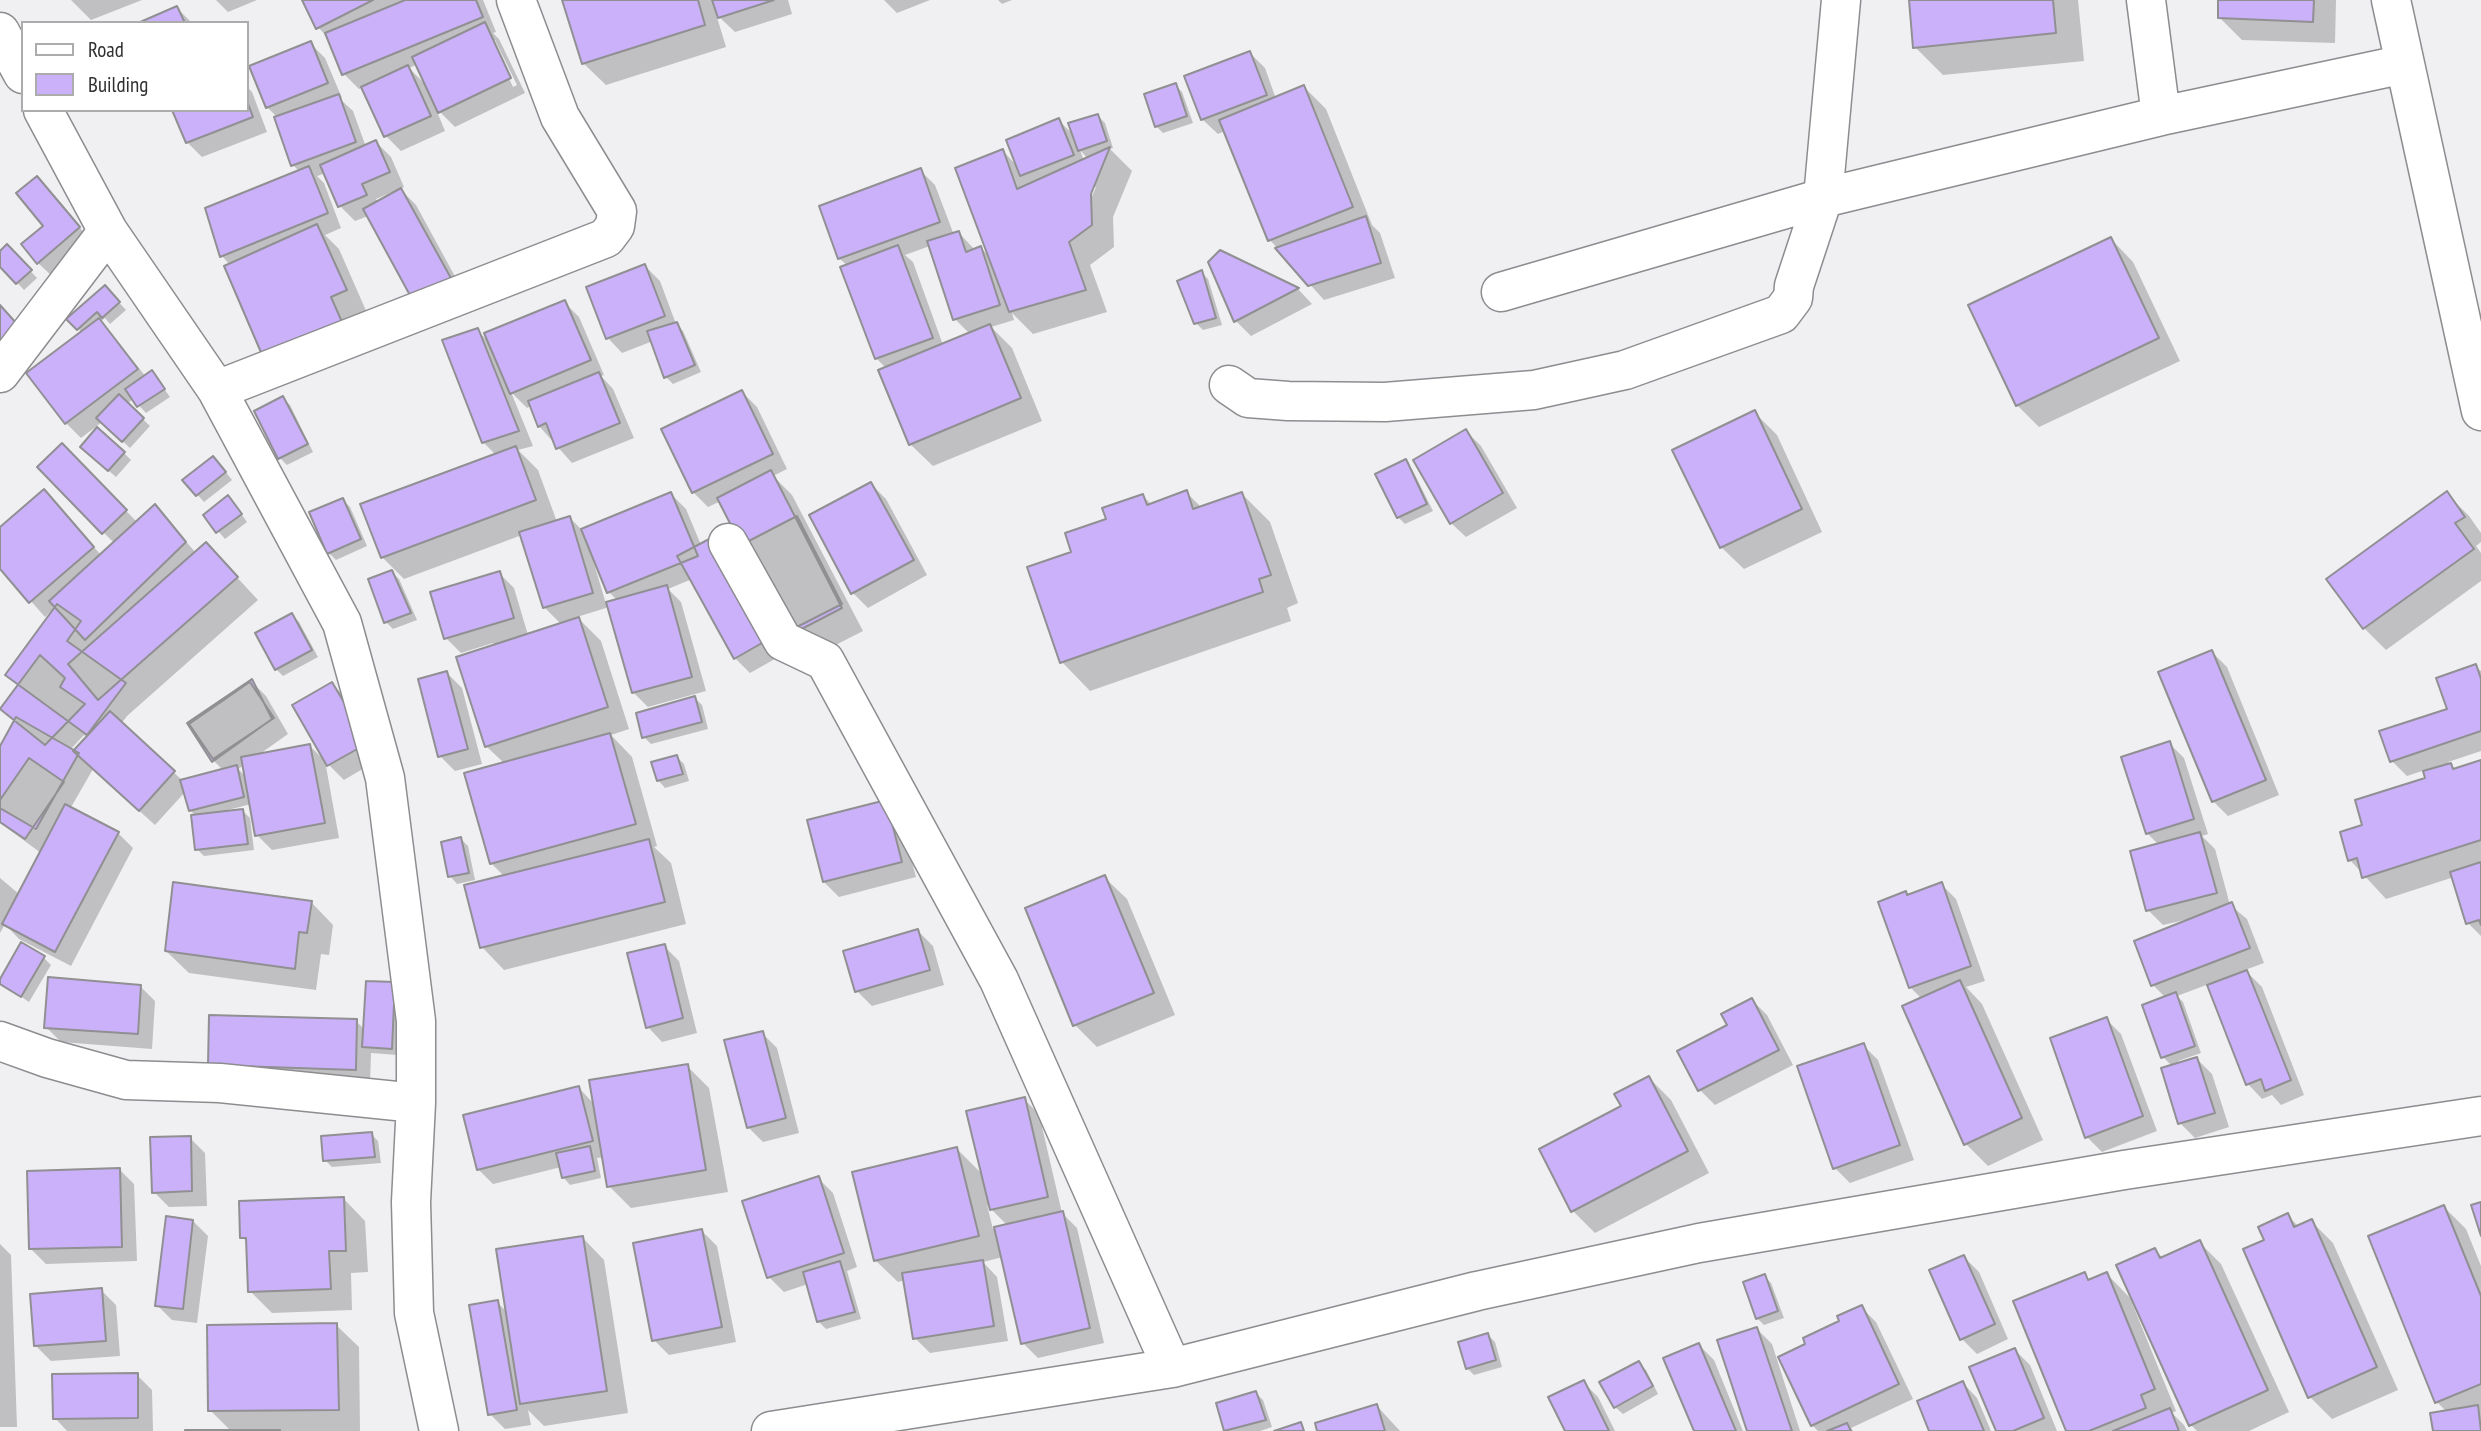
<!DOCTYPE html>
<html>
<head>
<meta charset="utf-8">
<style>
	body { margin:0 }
	#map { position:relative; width:2481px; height:1431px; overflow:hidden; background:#f0eff2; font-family:"PT Sans Narrow",sans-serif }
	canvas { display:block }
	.legend { position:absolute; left:21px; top:21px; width:228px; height:91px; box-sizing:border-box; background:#fff; border:2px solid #acacad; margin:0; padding:9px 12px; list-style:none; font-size:21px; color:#303031 }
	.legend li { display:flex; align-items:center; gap:14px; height:35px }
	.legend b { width:35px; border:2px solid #acacad }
</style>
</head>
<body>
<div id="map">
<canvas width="2481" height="1431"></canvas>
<ul class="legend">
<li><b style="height:9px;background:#fff"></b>Road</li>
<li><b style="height:19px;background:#cbb1fa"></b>Building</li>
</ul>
</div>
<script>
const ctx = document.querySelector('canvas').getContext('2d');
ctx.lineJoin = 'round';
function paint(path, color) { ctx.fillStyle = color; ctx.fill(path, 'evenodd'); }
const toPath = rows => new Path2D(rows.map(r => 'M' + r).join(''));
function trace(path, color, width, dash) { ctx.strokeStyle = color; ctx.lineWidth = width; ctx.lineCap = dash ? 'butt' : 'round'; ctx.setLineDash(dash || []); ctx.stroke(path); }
paint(toPath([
	[71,0,142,0,91,20],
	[216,0,257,0,228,12],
	[304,0,483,0,496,32,493,33,499,39,525,93,455,127,435,107,445,131,401,151,386,136,363,87,359,89,344,74,329,39,318,27],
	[491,40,495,40,517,85,513,87],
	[418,64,428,87,409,68],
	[563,0,788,0,792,14,735,32,716,14,726,47,606,85,583,63],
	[884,0,930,0,897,13],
	[998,0,1012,0,1002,4],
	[1910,0,2078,0,2084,61,1943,75,1915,47],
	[2220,0,2336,0,2335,43,2242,40,2220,18],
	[177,8,192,23,142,23],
	[310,43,325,58,342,98,340,99,353,111,366,147,376,142,391,157,404,187,400,189,416,205,470,304,368,216,355,221,340,206,326,173,317,176,324,183,341,228,325,235,339,249,367,313,363,344,230,265,222,256,208,209,300,172,293,165,278,118,267,107],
	[392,192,394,195,378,203,376,199],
	[1250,53,1265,68,1276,99,1304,87,1326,109,1372,225,1380,233,1395,278,1324,300,1270,240,1225,131,1218,134,1203,120,1187,77],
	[1175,85,1182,92,1193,123,1163,133,1156,126],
	[247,87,252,92,267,132,202,157,187,142,247,110],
	[1098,116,1105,123,1113,148,1110,149,1132,171,1113,217,1114,247,1090,265,1107,312,1033,334,1012,313,1014,320,991,327,1012,348,1042,421,933,466,910,444,887,369,876,358,848,266,840,259,821,207,920,170,935,185,954,235,959,233,975,250,981,248,991,258,1003,151,1018,167,1058,120,1075,136],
	[1080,150,1088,159,1084,161],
	[1092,187,1096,187,1089,203],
	[930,246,955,319,970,334,943,345,913,262,905,255],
	[37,178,93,243,53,277,38,263,46,226],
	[2111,239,2133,262,2180,361,2039,427,2017,405],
	[7,246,37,278,24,290,0,264,0,253],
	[1220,253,1298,289,1312,304,1251,336,1236,321,1210,263],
	[645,266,660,281,676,324,683,331,701,372,673,384,666,377,653,341,622,353,608,338],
	[1201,272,1208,279,1222,325,1203,330,1196,323],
	[112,295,126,310,110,324,105,318,100,322,113,335,146,377,152,372,170,397,146,413,133,399,127,404,150,426,130,448,102,422,81,438,66,423,28,373,82,333,69,319],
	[564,302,579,317,604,375,601,376,613,389,634,438,572,463,539,426,531,406,527,408,511,392,533,446,518,450,538,470,557,522,570,518,582,530,671,494,686,509,701,545,782,655,750,673,735,658,692,579,668,589,681,602,706,691,648,707,633,692,609,607,577,617,601,641,629,729,611,735,632,757,657,846,654,847,671,863,686,924,504,970,482,947,505,877,491,863,505,764,486,746,494,646,493,643,461,653,446,638,499,573,514,588,528,635,561,624,544,607,522,535,404,579,382,557,496,455,483,442,477,330,490,343],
	[595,559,609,592,618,601,606,604,593,560],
	[742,392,757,407,787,469,773,476,792,495,863,631,812,657,721,501,708,507,693,492],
	[283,398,290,405,313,452,287,465,280,458],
	[1754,412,1777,435,1822,532,1744,569,1721,547],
	[1466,431,1481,446,1517,508,1466,537,1451,523],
	[62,446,137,522,155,506,196,553,206,544,258,600,127,716,121,724,183,781,223,770,214,761,189,724,252,682,266,696,288,734,257,756,310,746,325,761,339,838,272,850,257,835,251,804,224,811,225,813,243,811,250,818,254,850,204,856,197,849,196,816,190,810,185,792,155,825,93,769,70,809,118,833,133,848,71,966,19,939,5,924,0,933,0,878,19,894,41,853,0,823,0,749,15,722,1,709,19,686,8,675,54,608,45,617,0,566,0,530,44,491,101,555,114,543,39,467],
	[84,735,88,738,75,752,70,750],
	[244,765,246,777,238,769],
	[124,453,131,460,116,477,89,454],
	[1405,461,1412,469,1433,511,1405,524,1398,517],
	[220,465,232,480,204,502,185,481],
	[871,484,886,499,927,575,868,608,853,593],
	[1186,492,1202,508,1242,494,1270,522,1298,603,1287,608,1291,621,1090,691,1062,662,1073,553,1108,520,1143,496,1152,505],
	[2447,494,2469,516,2481,533,2481,542,2476,546,2481,553,2481,581,2386,650,2364,628,2328,579],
	[343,500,350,507,367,546,336,560,329,553],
	[235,505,247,522,225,539,205,516],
	[392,572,399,579,417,620,393,629,386,622],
	[292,615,299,622,318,657,283,676,276,669],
	[2212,652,2227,667,2279,795,2228,816,2213,801],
	[2475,666,2481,671,2481,751,2448,762,2456,770,2481,762,2481,936,2468,923,2454,877,2386,899,2350,860,2364,826,2427,779,2425,770,2407,776,2392,761,2449,710],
	[447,673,462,688,482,764,455,771,440,756],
	[332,684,347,699,381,758,344,780,329,765],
	[695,698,702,705,708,729,651,744,644,737],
	[2169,743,2184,758,2208,834,2202,836,2215,849,2230,905,2247,919,2264,963,2245,970,2262,987,2304,1095,2281,1105,2272,1095,2262,1099,2248,1084,2209,984,2177,996,2183,1002,2201,1053,2178,1061,2179,1064,2197,1059,2212,1074,2229,1127,2195,1138,2180,1123,2172,1066,2163,1057,2166,998,2153,985,2189,921,2189,919,2163,925,2148,910,2159,845,2147,833],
	[677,757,684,764,689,781,665,788,658,780],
	[900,817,916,877,839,897,824,882],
	[461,839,468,846,475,880,457,884,450,876],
	[1104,877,1127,899,1175,1015,1097,1047,1075,1025],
	[1941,884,1956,899,1985,981,1966,987,1982,1004,2043,1140,1988,1166,1966,1144,1922,999,1910,987,1905,893,1908,896],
	[311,902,333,925,329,955,321,954,316,990,189,973,166,951],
	[918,931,933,946,944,985,872,1006,857,991],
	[664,946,679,961,697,1033,662,1042,648,1027],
	[44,958,51,965,29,1002,0,982],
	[140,986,155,1001,152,1049,61,1042,46,1027],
	[401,991,398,1055,371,1053,370,1084,210,1064,356,1021,365,1030],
	[1752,1000,1767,1015,1793,1065,1715,1105,1700,1090,1680,1052,1729,1026],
	[2106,1019,2121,1034,2157,1131,2102,1152,2087,1137],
	[762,1033,777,1048,799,1133,763,1142,748,1127],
	[1863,1045,1878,1060,1914,1160,1850,1183,1835,1168],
	[687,1066,709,1088,728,1192,631,1208,609,1186,604,1157,597,1158,601,1178,570,1185,563,1177,561,1167,493,1184,478,1169,579,1088,595,1105],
	[1649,1078,1671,1100,1709,1173,1595,1233,1573,1211,1623,1107],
	[1024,1099,1039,1114,1062,1213,1077,1228,1104,1343,1038,1358,1023,1343,1003,1257,983,1262,997,1277,1008,1341,930,1353,915,1338,905,1280,898,1282,875,1260,957,1149,983,1175],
	[987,1205,1008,1226,993,1229],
	[371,1134,378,1141,381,1163,332,1167,325,1160],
	[190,1138,205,1153,207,1206,169,1207,154,1192],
	[119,1169,134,1184,137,1261,46,1264,31,1249],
	[818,1178,833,1193,857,1267,847,1271,861,1319,826,1329,819,1322,808,1284,784,1292,769,1277],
	[343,1198,365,1221,368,1272,351,1273,352,1310,272,1313,250,1291,248,1243,242,1237],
	[2444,1207,2466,1229,2481,1266,2481,1431,2435,1431,2447,1412,2437,1402],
	[2288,1216,2299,1227,2311,1221,2333,1243,2398,1390,2332,1419,2310,1397,2266,1241],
	[193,1221,208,1236,197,1323,172,1320,157,1305],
	[702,1231,717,1246,736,1342,669,1355,654,1340],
	[582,1237,604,1260,628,1413,544,1426,528,1410,531,1425,505,1429,490,1414,497,1302,507,1312],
	[2199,1242,2221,1264,2289,1412,2249,1431,2197,1431,2191,1425,2118,1266,2155,1250,2163,1258],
	[0,1244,11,1255,17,1427,0,1427],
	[1964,1257,1979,1272,2008,1339,1977,1354,1962,1339],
	[2084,1274,2091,1281,2107,1274,2130,1298,2176,1411,2172,1413,2184,1425,2187,1431,2068,1431],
	[1764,1276,1771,1283,1784,1318,1764,1325,1757,1318],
	[101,1290,116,1305,120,1356,51,1361,36,1346],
	[1861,1307,1876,1322,1913,1399,1851,1428,1853,1431,1818,1431,1812,1425,1841,1322],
	[336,1325,359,1347,360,1431,231,1431,210,1410],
	[1757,1329,1772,1344,1800,1431,1749,1431],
	[1488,1335,1495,1342,1502,1367,1474,1375,1467,1368],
	[1699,1345,1714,1360,1743,1431,1696,1431],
	[2015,1350,2030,1365,2057,1431,1998,1431],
	[1638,1363,1646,1370,1658,1394,1623,1414,1615,1407],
	[137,1375,152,1390,153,1431,67,1431,55,1418],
	[1583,1382,1598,1397,1615,1431,1567,1431],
	[1963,1383,1977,1398,1991,1431,1931,1431],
	[1256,1393,1263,1400,1272,1427,1260,1431,1226,1431,1218,1404],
	[1377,1406,1400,1431,1319,1431]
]), '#0003');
const building = toPath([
	[302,0,373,0,316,29,302,0],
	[405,0,476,0,483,17,342,75,325,33,405,0],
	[562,0,698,0,705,25,582,64,562,0],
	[712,0,774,0,718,18,712,0],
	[1909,0,2053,0,2056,33,1913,48,1909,0],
	[2218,0,2314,0,2313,22,2218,18,2218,0],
	[177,6,185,23,138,23,177,6],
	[485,22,511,78,438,113,412,57,485,22],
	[311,41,328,83,266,108,249,66,311,41],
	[1250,51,1267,95,1201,120,1184,76,1250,51],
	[408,65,431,116,384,137,361,87,408,65],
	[1176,83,1187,116,1155,127,1144,94,1176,83],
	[1304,85,1353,207,1268,241,1219,120,1304,85],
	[339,94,356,142,291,166,274,117,339,94],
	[247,101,253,117,186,143,172,110,247,110,247,101],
	[1098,114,1107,141,1078,151,1068,123,1098,114],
	[1059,118,1074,155,1020,176,1006,140,1059,118],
	[376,140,390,172,362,184,367,195,338,207,320,165,376,140],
	[1110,147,1091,194,1092,225,1069,242,1086,290,1009,312,955,168,1003,149,1017,189,1110,147],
	[309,166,328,213,220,257,205,208,309,166],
	[921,168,940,222,838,259,819,206,921,168],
	[37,176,80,227,37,264,21,244,43,226,16,193,37,176],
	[401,188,457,289,418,310,363,209,401,188],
	[1366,216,1381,263,1308,286,1275,248,1366,216],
	[317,224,347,290,331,297,342,322,263,357,224,266,317,224],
	[959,231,966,252,981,246,1000,305,953,320,927,241,959,231],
	[2111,237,2159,338,2016,406,1968,305,2111,237],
	[7,244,32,270,16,284,0,267,0,251,7,244],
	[898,245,933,338,875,359,840,267,898,245],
	[1220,250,1299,288,1234,322,1208,262,1220,250],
	[645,264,665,316,606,339,586,287,645,264],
	[1202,270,1216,318,1194,324,1177,281,1202,270],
	[105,285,120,302,102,318,97,312,77,330,66,319,105,285],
	[565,300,591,360,510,394,484,333,565,300],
	[0,305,25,333,0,356,0,305],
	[99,318,138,369,65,424,26,373,99,318],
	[677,322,695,365,664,378,647,331,677,322],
	[990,324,1021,398,909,445,878,370,990,324],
	[478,328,519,431,482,443,442,340,478,328],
	[152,370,165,389,137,407,125,389,152,370],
	[599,372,620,423,556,449,546,423,538,427,528,401,599,372],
	[742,390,773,454,692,493,661,429,742,390],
	[119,394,144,418,122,442,96,418,119,394],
	[283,396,308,444,278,459,254,411,283,396],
	[1755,410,1802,509,1720,548,1672,450,1755,410],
	[97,427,125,452,108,471,80,447,97,427],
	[1466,429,1503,493,1450,524,1413,460,1466,429],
	[62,443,127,510,102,534,37,467,62,443],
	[516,446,536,500,381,558,360,504,516,446],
	[213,456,226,472,196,496,182,480,213,456],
	[1406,459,1427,504,1397,518,1375,474,1406,459],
	[771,470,842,608,788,636,717,498,771,470],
	[871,482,914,560,851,594,809,515,871,482],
	[44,489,94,547,29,603,0,569,0,527,44,489],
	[1187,490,1193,509,1242,492,1271,575,1259,579,1263,592,1060,663,1027,567,1071,552,1065,533,1106,519,1102,508,1143,494,1147,505,1187,490],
	[2447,491,2465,517,2455,523,2474,549,2363,629,2326,579,2447,491],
	[671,492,698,556,607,593,581,529,671,492],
	[228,495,242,514,216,533,203,515,228,495],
	[343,498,361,539,327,554,309,512,343,498],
	[155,504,186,542,85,640,49,601,155,504],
	[570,516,593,593,543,608,519,532,570,516],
	[797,516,842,604,789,631,745,543,797,516],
	[713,537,769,639,734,659,677,556,713,537],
	[206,542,238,577,98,700,68,664,206,542],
	[392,570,411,613,384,623,368,579,392,570],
	[500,571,514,618,444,639,430,592,500,571],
	[667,585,692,677,632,693,606,602,667,585],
	[57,604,81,621,67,641,126,683,87,735,5,675,57,604],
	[292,613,312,650,275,670,255,633,292,613],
	[579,617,608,707,485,747,456,657,579,617],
	[2212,650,2266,780,2212,802,2158,672,2212,650],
	[40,655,65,678,60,687,85,704,45,745,0,709,40,655],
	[2476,664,2481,679,2481,731,2390,762,2379,731,2447,709,2436,678,2476,664],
	[447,671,468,749,438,757,418,679,447,671],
	[252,679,272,719,212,762,187,723,252,679],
	[250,682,274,718,213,759,189,724,250,682],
	[332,682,368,743,327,766,292,705,332,682],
	[695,696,702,722,642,738,636,713,695,696],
	[110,711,175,771,139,811,73,751,110,711],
	[16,717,79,753,36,829,0,808,0,746,16,717],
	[610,733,636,824,490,864,464,773,610,733],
	[2170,741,2194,819,2146,834,2121,757,2170,741],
	[310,744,325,823,255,836,241,757,310,744],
	[677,755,683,774,657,781,651,762,677,755],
	[29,758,64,782,25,839,0,822,0,800,29,758],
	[2481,760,2481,840,2362,878,2357,858,2348,861,2340,832,2362,825,2355,800,2425,778,2423,771,2451,763,2453,769,2481,760],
	[237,765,244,797,189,811,180,780,237,765],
	[886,800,902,862,823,882,807,820,886,800],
	[65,804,119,832,55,952,2,924,65,804],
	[243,809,248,844,195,850,191,815,243,809],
	[2200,832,2217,893,2146,911,2130,851,2200,832],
	[461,837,469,873,448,877,441,842,461,837],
	[649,839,665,902,480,948,464,885,649,839],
	[2481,862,2481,925,2479,920,2466,924,2450,872,2481,862],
	[1105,875,1154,993,1073,1026,1025,908,1105,875],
	[173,882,312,901,307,933,299,932,295,969,165,951,173,882],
	[1942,882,1971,966,1909,988,1878,902,1906,891,1907,895,1942,882],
	[2232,902,2250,948,2151,986,2134,941,2232,902],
	[918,929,930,970,855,992,843,951,918,929],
	[21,942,45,956,21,997,0,984,0,979,21,942],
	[665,944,683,1018,646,1028,627,953,665,944],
	[2247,970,2291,1080,2265,1091,2261,1079,2246,1085,2207,985,2247,970],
	[48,977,141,985,138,1034,44,1028,48,977],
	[1960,980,2022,1118,1964,1145,1902,1006,1960,980],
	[366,981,395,982,392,1049,362,1047,366,981],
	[2176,992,2195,1046,2161,1058,2142,1005,2176,992],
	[1752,998,1779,1050,1698,1091,1677,1051,1727,1025,1721,1014,1752,998],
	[209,1015,357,1019,356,1070,208,1065,209,1015],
	[2107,1017,2143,1116,2085,1138,2050,1038,2107,1017],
	[763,1031,786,1118,747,1128,724,1040,763,1031],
	[1864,1043,1900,1145,1833,1169,1797,1066,1864,1043],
	[2197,1057,2215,1113,2178,1124,2161,1068,2197,1057],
	[688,1064,706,1170,607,1187,589,1080,688,1064],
	[1649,1076,1688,1151,1571,1212,1539,1149,1621,1106,1614,1094,1649,1076],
	[579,1086,593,1141,477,1170,463,1115,579,1086],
	[1025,1097,1048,1197,990,1210,966,1111,1025,1097],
	[372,1132,375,1157,323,1161,321,1136,372,1132],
	[191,1136,192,1191,152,1193,150,1137,191,1136],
	[590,1146,595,1171,562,1178,556,1153,590,1146],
	[957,1147,979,1236,874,1261,852,1172,957,1147],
	[120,1168,122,1247,29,1249,27,1171,120,1168],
	[819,1176,844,1253,767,1278,742,1201,819,1176],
	[344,1197,346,1251,329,1251,331,1289,248,1292,246,1238,240,1238,239,1201,344,1197],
	[2481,1202,2481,1236,2471,1205,2481,1202],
	[2444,1205,2481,1296,2481,1384,2435,1403,2368,1236,2444,1205],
	[1063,1211,1090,1328,1021,1344,994,1227,1063,1211],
	[2288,1213,2294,1227,2312,1219,2377,1367,2308,1398,2243,1249,2264,1240,2258,1227,2288,1213],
	[166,1216,193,1220,183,1309,155,1306,166,1216],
	[702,1229,722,1327,652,1341,633,1243,702,1229],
	[583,1236,607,1391,520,1404,496,1249,583,1236],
	[2200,1240,2268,1390,2189,1426,2116,1265,2155,1248,2160,1258,2200,1240],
	[1964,1255,1995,1324,1960,1340,1929,1270,1964,1255],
	[983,1260,994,1326,913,1339,902,1273,983,1260],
	[840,1261,855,1312,817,1322,803,1272,840,1261],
	[2085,1272,2088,1280,2107,1272,2155,1389,2141,1395,2146,1408,2089,1431,2066,1431,2013,1301,2085,1272],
	[1765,1274,1778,1311,1756,1319,1743,1282,1765,1274],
	[102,1288,106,1341,34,1346,30,1294,102,1288],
	[498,1300,517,1410,488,1415,469,1305,498,1300],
	[1862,1305,1899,1384,1811,1426,1778,1357,1805,1344,1803,1338,1839,1321,1837,1316,1862,1305],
	[337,1323,339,1410,208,1411,207,1325,337,1323],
	[1757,1327,1792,1431,1747,1431,1717,1340,1757,1327],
	[1488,1333,1496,1360,1466,1369,1458,1342,1488,1333],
	[1699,1343,1736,1431,1694,1431,1663,1358,1699,1343],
	[2015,1348,2044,1418,2013,1431,1996,1431,1969,1367,2015,1348],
	[1639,1361,1653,1386,1614,1408,1599,1382,1639,1361],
	[138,1373,138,1418,53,1419,52,1374,138,1373],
	[1584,1380,1609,1431,1565,1431,1548,1397,1584,1380],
	[1963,1381,1984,1431,1929,1431,1917,1401,1963,1381],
	[1256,1391,1266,1420,1224,1431,1216,1403,1256,1391],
	[1377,1404,1385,1431,1317,1431,1315,1423,1377,1404],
	[2478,1405,2481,1431,2433,1431,2430,1413,2478,1405],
	[2170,1408,2179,1431,2113,1431,2170,1408],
	[1301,1422,1304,1431,1274,1431,1301,1422],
	[1847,1423,1851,1431,1827,1431,1847,1423],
	[185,1430,280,1430,280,1431,185,1431,185,1430]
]);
paint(building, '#cbb1fa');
trace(building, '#908f92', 2);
const minor = toPath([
	[2146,0,2161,116],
	[2391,0,2481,411],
	[0,32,23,74],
	[43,110,108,231,217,390,342,623,385,778,416,1021,416,1103,411,1202,414,1313,439,1431],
	[1501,292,1823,198,2161,116,2405,64],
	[0,373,108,231],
	[1229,385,1248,398,1288,401,1385,402,1534,390,1625,370,1781,314,1793,298,1794,286,1823,198,1841,0],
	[217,390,606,238,615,226,617,211,560,117,516,0],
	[728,543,783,641,825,661,999,980,1172,1368],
	[0,1041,47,1058,126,1080,220,1083,416,1103],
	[771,1431,1172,1368,1477,1291,1699,1243,2124,1170,2481,1116]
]);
trace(minor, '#8d8c8f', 41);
trace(minor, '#fff', 38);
</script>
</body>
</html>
